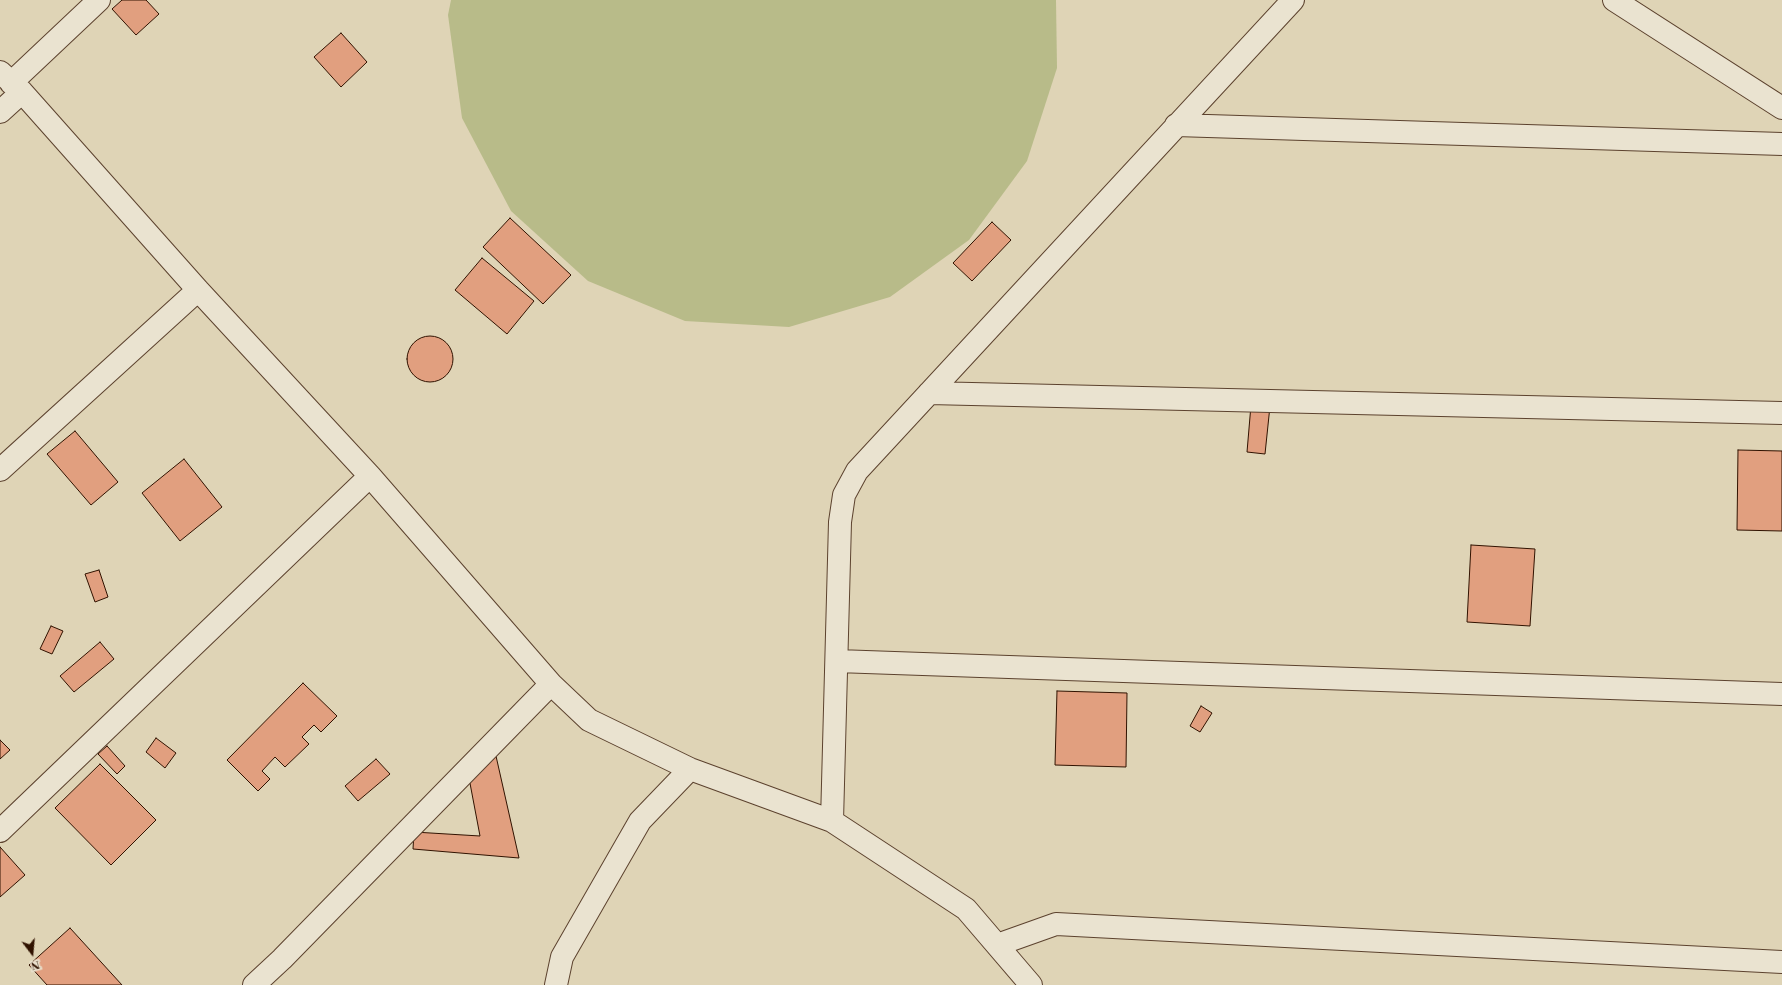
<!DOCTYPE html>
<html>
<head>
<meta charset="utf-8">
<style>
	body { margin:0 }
	#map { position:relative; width:1782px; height:985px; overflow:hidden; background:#dfd4b6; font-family:"Libre Bodoni",serif }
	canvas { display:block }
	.north { position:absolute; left:12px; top:933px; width:40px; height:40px; -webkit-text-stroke:3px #eae3d0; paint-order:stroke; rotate:164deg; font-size:11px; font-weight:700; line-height:16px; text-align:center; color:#301200 }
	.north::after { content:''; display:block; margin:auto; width:14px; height:18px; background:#301200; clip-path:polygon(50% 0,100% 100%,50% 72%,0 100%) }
</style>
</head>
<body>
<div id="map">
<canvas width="1782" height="985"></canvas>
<div class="north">N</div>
</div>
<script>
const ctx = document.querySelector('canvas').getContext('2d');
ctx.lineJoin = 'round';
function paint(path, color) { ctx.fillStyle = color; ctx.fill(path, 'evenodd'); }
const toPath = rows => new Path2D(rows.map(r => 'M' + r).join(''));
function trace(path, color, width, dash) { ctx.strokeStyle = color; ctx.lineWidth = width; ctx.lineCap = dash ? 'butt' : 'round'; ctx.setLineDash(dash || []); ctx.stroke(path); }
paint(toPath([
	[451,0,1056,0,1057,68,1027,161,969,240,890,297,789,327,685,321,588,281,511,211,462,118,448,15]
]), '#b8bb89');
const building = toPath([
	[122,0,146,0,159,14,136,35,112,9,122,0],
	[341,33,367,62,341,87,314,57,341,33],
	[510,218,571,275,543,304,483,247,510,218],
	[992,222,1011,240,972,281,953,263,992,222],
	[482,258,534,301,507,334,455,290,482,258],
	'407 359a23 23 0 1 1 46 0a23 23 0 1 1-46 0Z',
	[1251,405,1270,406,1265,454,1247,452,1251,405],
	[75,431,118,482,91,505,47,454,75,431],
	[1738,450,1782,451,1782,531,1737,530,1738,450],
	[184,459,222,507,180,541,142,493,184,459],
	[1471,545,1535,549,1530,626,1467,622,1471,545],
	[99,570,108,597,95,602,85,574,99,570],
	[51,626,63,631,52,654,40,649,51,626],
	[100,642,114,659,74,692,60,676,100,642],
	[303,683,337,716,321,732,314,725,302,737,309,744,285,767,275,757,262,771,270,779,258,791,227,760,303,683],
	[1057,691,1127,693,1126,767,1055,765,1057,691],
	[1201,706,1212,713,1200,732,1190,726,1201,706],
	[156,738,176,753,165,768,146,752,156,738],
	[0,740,10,750,0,759,0,740],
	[107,746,125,766,117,774,98,754,107,746],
	[496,756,519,858,413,849,414,832,480,836,469,778,496,756],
	[376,759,390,774,358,801,345,786,376,759],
	[100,764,156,820,111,865,55,808,100,764],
	[0,847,25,875,0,897,0,847],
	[70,928,122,985,47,985,29,965,70,928]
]);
paint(building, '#e19f7f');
trace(building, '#301200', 1);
const street = toPath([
	[1614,0,1782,108],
	[0,72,22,92,198,290,370,476,551,684,589,720,690,769,832,821,966,909,1031,985],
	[11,83,99,0],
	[0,112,22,92],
	[1176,125,1782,144],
	[929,393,1782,413],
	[0,470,198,290],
	[837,661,1782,694],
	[832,821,840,522,844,495,857,471,1293,0],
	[0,831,370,476],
	[997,945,1056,924,1782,962],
	[254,985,282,959,551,684],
	[556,985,562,957,640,821,690,769]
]);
trace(street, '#5c422e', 24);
trace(street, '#eae3d0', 22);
</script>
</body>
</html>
